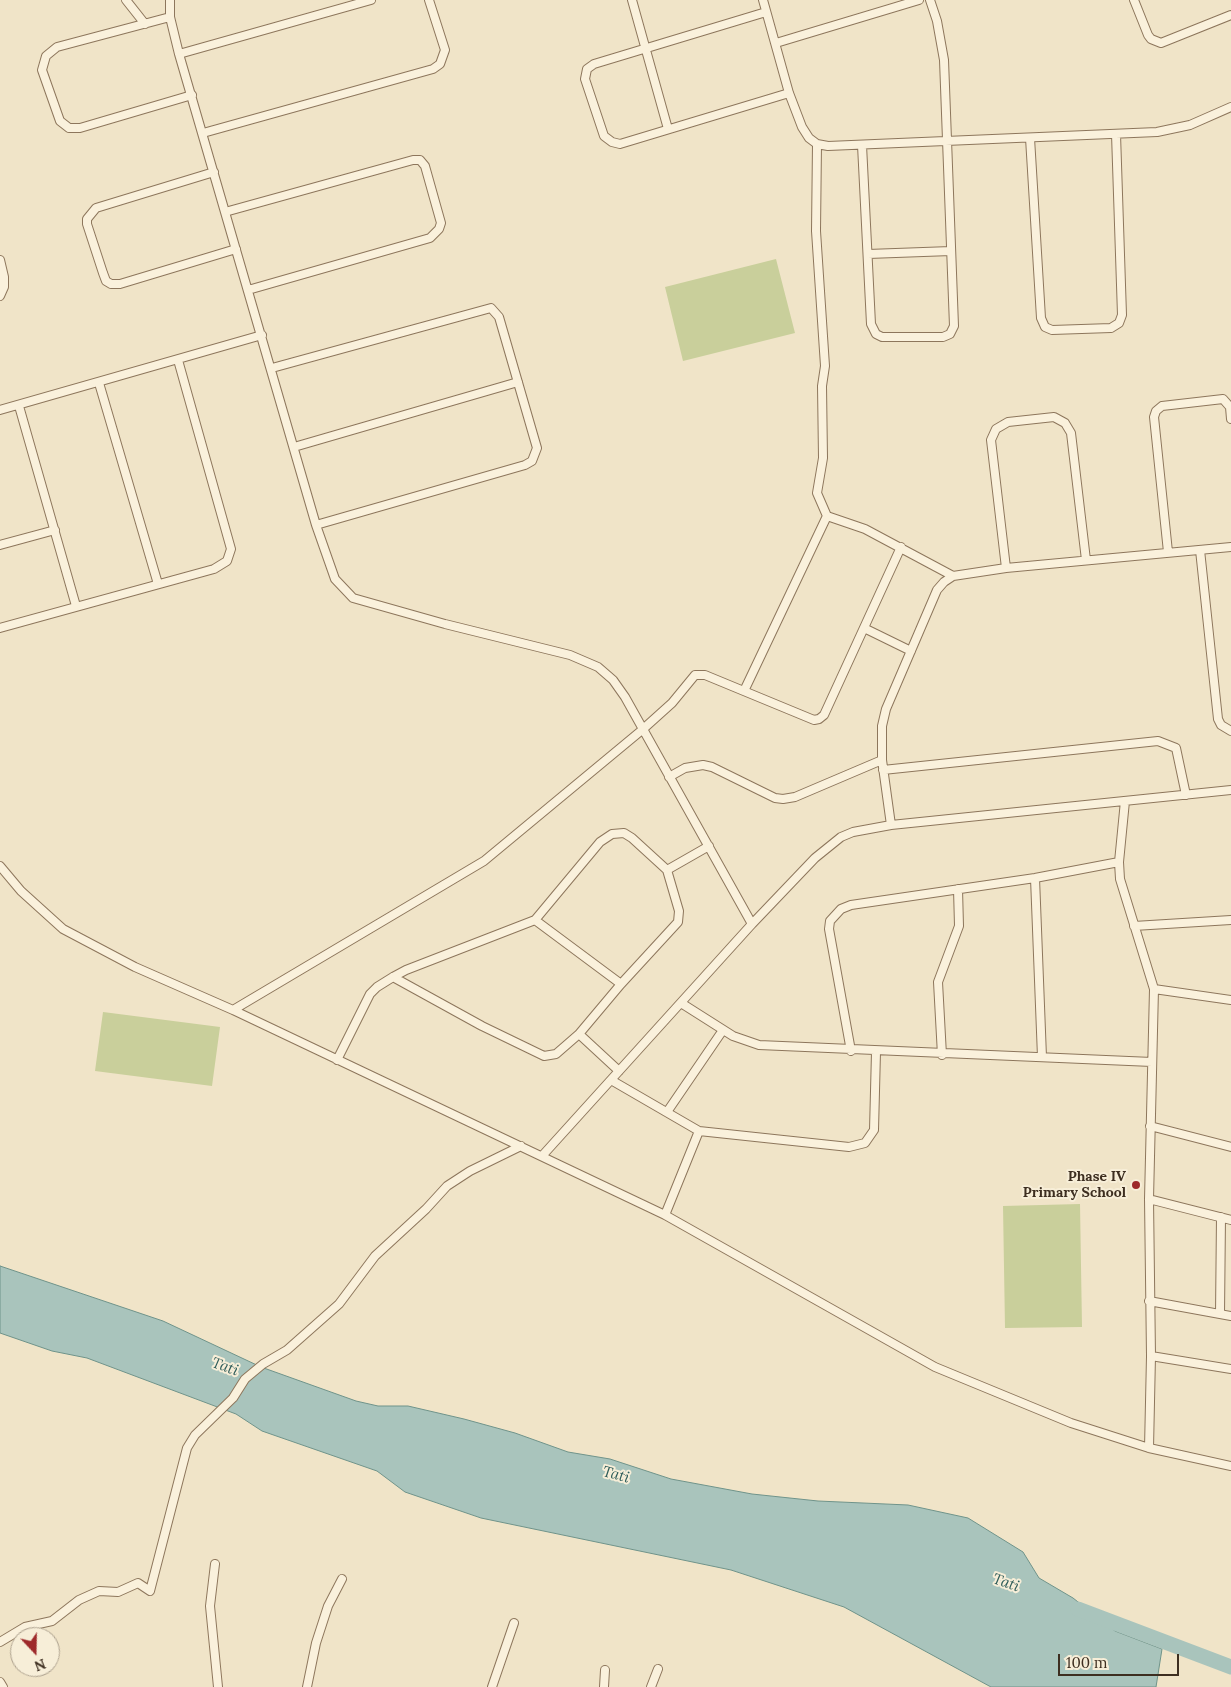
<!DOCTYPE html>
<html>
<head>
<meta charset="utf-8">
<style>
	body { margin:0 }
	#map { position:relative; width:1231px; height:1687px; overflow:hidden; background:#f0e4c8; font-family:Lora,serif }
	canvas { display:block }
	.north { position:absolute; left:10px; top:1627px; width:50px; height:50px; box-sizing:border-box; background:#f7eed8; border:1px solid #ada18e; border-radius:50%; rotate:159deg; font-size:14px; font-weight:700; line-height:20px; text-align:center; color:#3d2e20 }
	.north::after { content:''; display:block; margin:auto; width:18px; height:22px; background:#9e2a2b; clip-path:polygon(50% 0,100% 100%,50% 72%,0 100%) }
	.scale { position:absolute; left:1058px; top:1654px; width:121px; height:22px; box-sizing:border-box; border:2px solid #3d2e20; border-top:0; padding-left:6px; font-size:15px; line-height:18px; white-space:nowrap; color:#3d2e20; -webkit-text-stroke:4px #f7eed8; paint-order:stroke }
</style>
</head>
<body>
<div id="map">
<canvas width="1231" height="1687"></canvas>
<div class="north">N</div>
<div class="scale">100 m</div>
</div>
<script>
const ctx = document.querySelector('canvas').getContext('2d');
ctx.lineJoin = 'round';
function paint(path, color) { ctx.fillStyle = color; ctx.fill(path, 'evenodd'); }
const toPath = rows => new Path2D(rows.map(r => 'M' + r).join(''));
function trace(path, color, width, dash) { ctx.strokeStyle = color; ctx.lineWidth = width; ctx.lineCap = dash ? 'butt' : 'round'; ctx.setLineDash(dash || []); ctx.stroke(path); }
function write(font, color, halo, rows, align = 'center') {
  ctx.font = font + ' Lora,serif'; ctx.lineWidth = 4; ctx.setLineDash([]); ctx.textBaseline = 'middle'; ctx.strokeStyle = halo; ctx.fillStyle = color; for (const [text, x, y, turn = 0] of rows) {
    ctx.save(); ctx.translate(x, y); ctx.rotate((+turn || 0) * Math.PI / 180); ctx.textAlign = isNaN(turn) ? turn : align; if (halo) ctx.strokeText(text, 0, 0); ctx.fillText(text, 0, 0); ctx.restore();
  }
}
paint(toPath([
	[776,259,795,333,683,361,665,287],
	[103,1012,220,1027,212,1086,95,1071],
	[1080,1204,1082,1327,1005,1328,1003,1206]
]), '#c9cf9b');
const water = toPath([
	[0,1266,163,1321,261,1367,356,1401,378,1406,408,1406,464,1419,515,1433,568,1452,610,1459,671,1479,752,1494,818,1501,908,1505,968,1518,1023,1552,1039,1578,1073,1598,1115,1631,1162,1649,1156,1687,991,1687,844,1607,731,1570,481,1518,405,1492,377,1471,262,1431,236,1414,87,1358,52,1351,0,1333,0,1266]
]);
paint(water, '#a9c4bc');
trace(water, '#6f938a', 1);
trace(toPath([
	[1078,1609,1231,1667]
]), '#a9c4bc', 15);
const street = toPath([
	[126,0,145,24],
	[170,0,170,17,179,54,316,525,335,579,353,598,445,624,570,655,598,667,613,680,625,697,752,924],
	[632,0,668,129],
	[763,0,789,93,802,127,809,138,817,144,828,146,1157,132,1190,125,1231,107],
	[1134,0,1148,35,1151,39,1161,43,1231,15],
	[766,12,594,64,587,69,585,79,604,136,612,142,620,144,789,93],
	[170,17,57,47,46,56,42,70,60,121,69,128,80,128,192,95],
	[776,43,919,0],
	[179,54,371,0],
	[203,133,433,69,440,64,445,50,429,0],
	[1030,138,1041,318,1045,327,1052,330,1111,328,1119,323,1122,315,1116,134],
	[817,144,816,231,825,366,822,386,823,458,817,493,827,516,865,529,953,576],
	[862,145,871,324,876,334,882,337,943,337,950,334,954,326,944,60,937,21,930,0],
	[214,172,96,208,87,219,87,224,103,273,106,281,111,284,120,284,236,249],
	[225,212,413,160,420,160,425,166,441,223,439,229,430,238,248,290],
	[868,254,951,251],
	[0,260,4,277,4,287,0,296],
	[272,368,491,308,499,317,537,448,532,461,525,465,316,525],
	[99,383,158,584],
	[19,406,76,606],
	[0,410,262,335],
	[294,447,518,382],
	[0,545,55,530],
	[1200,550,1218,719,1221,725,1231,731],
	[1168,552,1154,417,1156,411,1162,406,1223,399,1230,407,1231,419],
	[1006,568,991,440,996,429,1008,422,1054,417,1065,423,1071,433,1086,560],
	[0,628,214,569,227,561,231,549,178,360],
	[864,628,911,651],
	[744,691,827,516],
	[883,770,1158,741,1176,748,1186,795],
	[669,777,685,768,703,765,712,767,775,798,783,799,795,797,882,760],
	[1125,801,1119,862,1120,879,1154,989,1149,1199,1151,1356,1149,1448],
	[891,825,882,760,882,726,886,709,937,590,944,582,953,576,1006,568,1231,547],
	[0,866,21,891,63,929,135,967,233,1010,665,1215,935,1367,1071,1423,1149,1448,1231,1466],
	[667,870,709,846],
	[1035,878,1042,1057],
	[535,920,621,984],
	[1134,926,1231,920],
	[1154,989,1231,1000],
	[681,1003,733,1036,759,1045,1152,1062],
	[233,1010,484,861,642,730,672,703,695,675,705,675,814,720,819,719,824,715,901,547],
	[579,1034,619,1071],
	[851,1051,829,929,830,921,841,909,851,905,1035,878,1119,862],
	[942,1055,938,982,959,926,958,889],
	[337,1060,370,994,377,987,393,977,406,970,535,920,600,842,612,834,624,833,632,838,667,870,679,911,678,922,621,984,579,1034,556,1054,544,1056,482,1026,393,977],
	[611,1080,699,1131,849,1147,865,1143,874,1130,876,1052],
	[667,1112,723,1030],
	[1150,1126,1231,1147],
	[542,1156,752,924,815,858,841,837,853,832,891,825,1231,790],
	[1149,1199,1231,1220],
	[665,1215,699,1131],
	[1149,1301,1231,1316],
	[1220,1314,1221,1217],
	[1151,1356,1231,1369],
	[215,1564,210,1606,218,1687],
	[0,1642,25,1627,52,1621,79,1600,99,1591,118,1592,138,1583,150,1591,187,1448,195,1435,233,1398,245,1379,263,1364,287,1350,339,1304,375,1256,426,1209,447,1186,470,1171,521,1146],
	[0,1682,3,1687],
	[307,1687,316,1643,328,1606,342,1579],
	[492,1687,514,1623],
	[604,1687,605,1670],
	[651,1687,658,1669]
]);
trace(street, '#8d765c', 10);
trace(street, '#faf1dc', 8);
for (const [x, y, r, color] of [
	[1136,1185,5,"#9e2a2b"]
]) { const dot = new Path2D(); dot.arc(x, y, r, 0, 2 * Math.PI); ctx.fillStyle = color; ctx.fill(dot); trace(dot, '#f7eed8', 2); }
write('bold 14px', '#3d2e20', '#f7eed8', [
	["Phase IV",1126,1177],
	["Primary School",1126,1193]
], 'right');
write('italic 15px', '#2f5d5a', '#f7eed8', [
	["Tati",225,1367,20],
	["Tati",616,1475,15],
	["Tati",1006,1583,19]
]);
</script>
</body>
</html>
